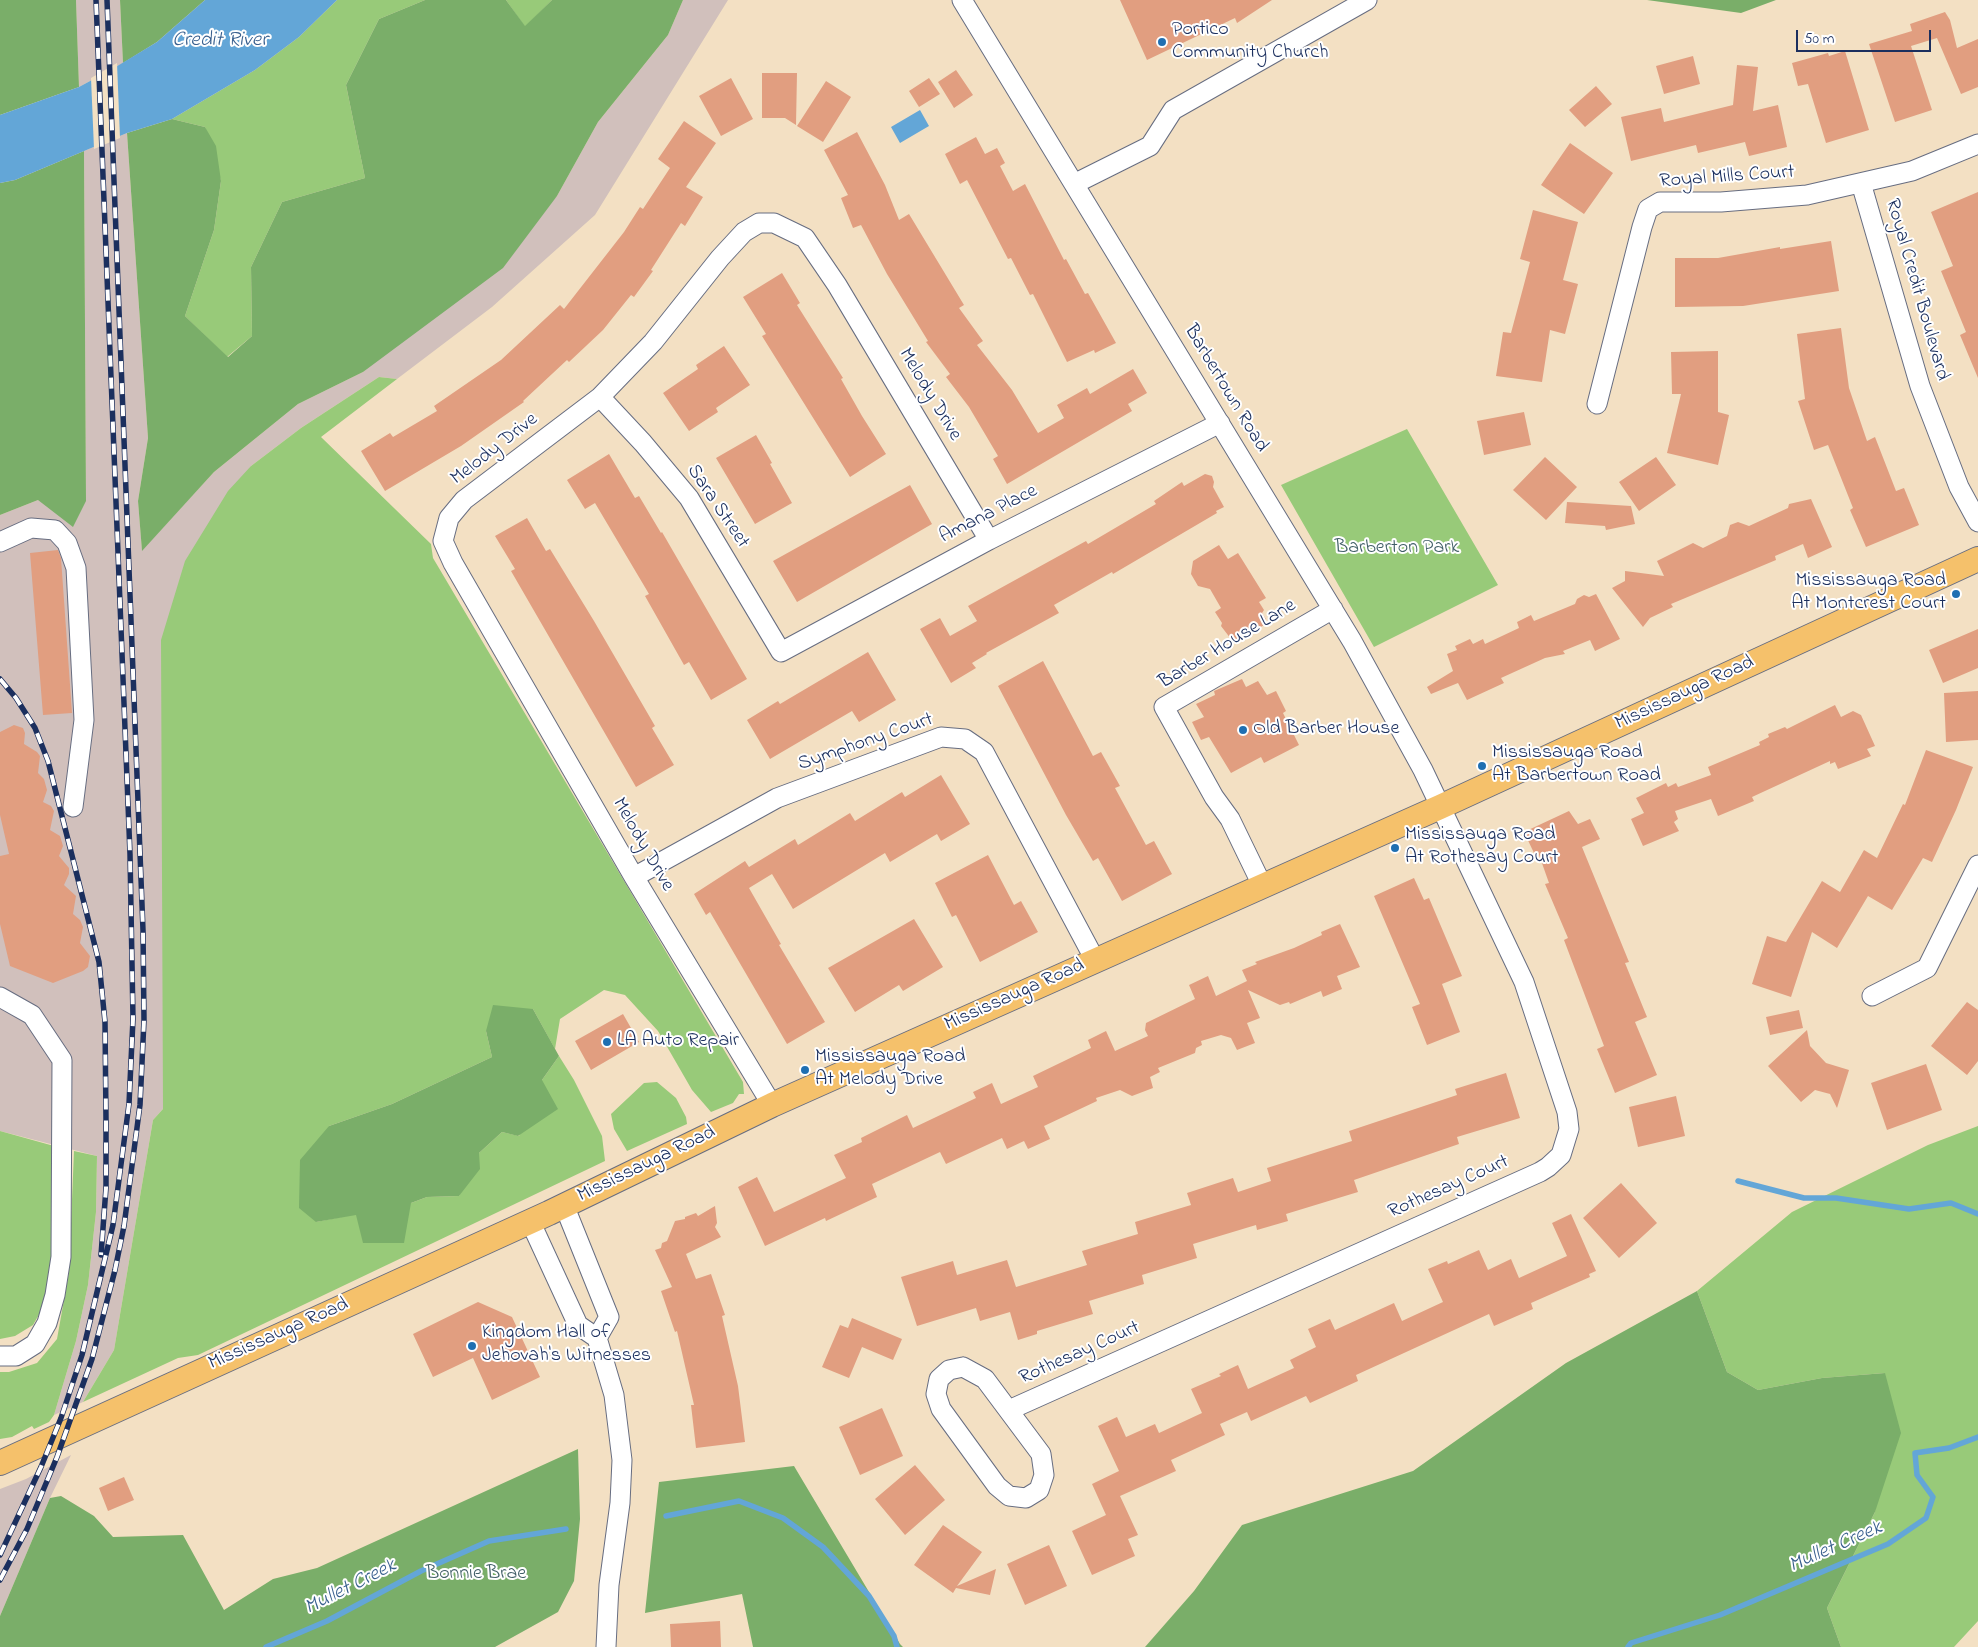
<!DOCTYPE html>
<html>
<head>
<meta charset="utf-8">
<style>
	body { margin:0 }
	#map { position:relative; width:1978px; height:1647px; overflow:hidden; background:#f3e0c3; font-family:"Indie Flower",sans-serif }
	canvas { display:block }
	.scale { position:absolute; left:1796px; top:30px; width:135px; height:22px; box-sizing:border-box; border:2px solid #1b2f5e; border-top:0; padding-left:6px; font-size:15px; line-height:18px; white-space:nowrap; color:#1b2f5e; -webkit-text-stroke:4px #fff; paint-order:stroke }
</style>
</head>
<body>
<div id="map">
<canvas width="1978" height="1647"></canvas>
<div class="scale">50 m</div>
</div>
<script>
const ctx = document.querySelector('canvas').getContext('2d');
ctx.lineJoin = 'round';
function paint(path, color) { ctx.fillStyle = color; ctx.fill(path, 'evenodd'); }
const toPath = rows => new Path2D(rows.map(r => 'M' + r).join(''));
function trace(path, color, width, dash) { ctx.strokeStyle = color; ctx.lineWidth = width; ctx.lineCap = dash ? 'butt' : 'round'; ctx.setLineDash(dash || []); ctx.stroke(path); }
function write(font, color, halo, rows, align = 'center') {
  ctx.font = font + ' "Indie Flower",sans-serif'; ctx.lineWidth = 4; ctx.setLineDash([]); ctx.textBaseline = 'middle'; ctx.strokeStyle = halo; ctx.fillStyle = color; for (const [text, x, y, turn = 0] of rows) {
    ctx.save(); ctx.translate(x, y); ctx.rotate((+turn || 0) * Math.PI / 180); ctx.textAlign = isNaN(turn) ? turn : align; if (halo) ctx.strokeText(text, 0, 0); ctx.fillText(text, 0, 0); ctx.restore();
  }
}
paint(toPath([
	[76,0,120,0,123,63,79,87],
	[683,0,728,0,595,215,492,307,397,379,379,377,301,428,251,466,164,891,163,1109,153,1120,114,1350,83,1402,54,1415,76,1341,88,1285,96,1212,97,1156,0,1131,0,515,38,500,86,501,84,151,127,133,148,438,138,501,142,550,214,472,298,404,363,372,557,196,598,122,668,35],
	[71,1455,50,1498,0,1616,0,1489,26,1479]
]), '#d1c0bc');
paint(toPath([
	[337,0,425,0,379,19,346,85,365,178,282,202,251,267,252,336,227,357,185,316,214,230,221,181,205,127,172,119,255,70,299,37],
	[506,0,552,0,525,27],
	[379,377,397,379,321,437,431,544,433,558,743,1082,744,1094,739,1094,733,1103,711,1112,692,1090,658,1031,625,995,604,990,560,1019,555,1049,533,1009,486,1031,492,1057,392,1104,329,1126,316,1222,411,1203,427,1197,459,1196,479,1153,502,1132,519,1136,542,1080,559,1056,574,1080,602,1136,605,1161,198,1355,178,1358,83,1402,114,1350,153,1120,163,1109,161,640,185,561,228,491,251,466,301,428],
	[1407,429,1498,585,1374,647,1281,485],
	[657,1082,676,1098,686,1117,687,1124,627,1151,614,1129,611,1114,644,1083],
	[1978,1126,1978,1621,1954,1647,1841,1647,1827,1608,1875,1512,1885,1373,1822,1378,1758,1390,1727,1372,1697,1291,1792,1212,1928,1145],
	[0,1131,54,1146,53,1252,45,1304,33,1325,15,1336,0,1339],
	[74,1151,97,1156,96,1212,88,1285,76,1341,54,1415,49,1422,34,1429,32,1426,12,1437,0,1439,0,1372,9,1372,37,1363,57,1339,69,1272]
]), '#98ca79');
paint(toPath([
	[0,0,76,0,79,87,0,115],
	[120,0,205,0,157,42,123,63],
	[425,0,506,0,525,26,552,0,683,0,668,35,598,122,557,196,503,268,363,372,298,404,214,472,142,551,138,501,148,438,127,133,172,119,205,127,216,146,221,181,214,230,185,316,228,357,252,336,251,267,282,202,365,178,346,85,379,19],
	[1647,0,1776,0,1741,13],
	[84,151,86,501,73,527,38,500,0,515,0,183,15,180],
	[493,1005,533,1009,559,1056,542,1080,558,1109,518,1136,502,1132,479,1153,480,1169,459,1196,427,1197,411,1203,404,1243,363,1243,356,1215,316,1222,299,1208,300,1160,329,1126,392,1104,492,1057,486,1031],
	[1697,1291,1727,1372,1758,1390,1822,1378,1885,1373,1901,1433,1875,1512,1827,1608,1841,1647,1145,1647,1194,1591,1242,1525,1413,1471,1566,1363],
	[578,1449,580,1519,574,1581,558,1612,495,1647,0,1647,0,1616,50,1498,61,1496,94,1516,113,1537,183,1535,224,1610,273,1579,317,1568],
	[794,1466,900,1644,903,1647,753,1647,742,1594,645,1613,659,1482]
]), '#7aae69');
paint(toPath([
	[205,0,337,0,299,37,255,70,172,119,127,133,15,180,0,183,0,115,79,87,114,68,157,42],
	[920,110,929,126,900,143,891,127]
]), '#63a6d7');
paint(toPath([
	[117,63,120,138,94,149,91,78]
]), '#f3e0c3');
trace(toPath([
	[1738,1181,1804,1198,1836,1198,1909,1209,1951,1203,1978,1214],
	[666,1516,739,1501,783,1518,823,1547,869,1596,894,1636,897,1647],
	[266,1647,327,1621,421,1571,489,1541,566,1529],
	[1628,1647,1631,1643,1720,1615,1888,1544,1926,1518,1933,1497,1917,1475,1915,1453,1949,1448,1978,1437]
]), '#63a6d7', 5.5);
paint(toPath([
	[1120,0,1272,0,1237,23,1235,18,1147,60],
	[1945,12,1950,20,1957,48,1978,39,1978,87,1961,94,1937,38,1911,46,1932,110,1895,122,1869,44,1912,31,1910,24],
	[1845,51,1869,130,1826,143,1808,84,1798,86,1792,63,1828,53,1829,56],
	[1693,56,1700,84,1664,94,1656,66],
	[1737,65,1758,67,1753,111,1778,105,1787,147,1749,156,1745,142,1698,153,1696,145,1631,161,1621,117,1661,108,1664,122,1733,105],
	[956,70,973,95,954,108,938,82],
	[762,73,797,73,796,125,785,118,762,118],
	[731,78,753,119,721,136,699,96],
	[929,78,940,94,919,107,909,91],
	[826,81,851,97,823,142,797,126],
	[1596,86,1612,104,1585,127,1569,110],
	[684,121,716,143,686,187,703,197,685,226,681,223,651,270,653,271,634,297,631,295,603,330,569,362,567,360,523,401,524,402,461,446,385,491,361,451,390,433,393,437,437,411,434,406,501,360,560,305,564,309,624,232,640,207,643,209,670,168,658,159],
	[857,132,885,185,899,220,909,214,964,305,959,308,983,341,977,345,1012,390,1038,433,1064,418,1057,405,1087,388,1090,394,1133,369,1147,393,1128,404,1132,411,1007,484,993,459,998,456,969,407,946,377,950,374,926,342,928,341,887,274,861,225,853,228,841,198,848,195,824,150],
	[976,137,985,154,997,148,1005,163,1000,166,1013,191,1025,184,1064,260,1066,259,1085,294,1088,293,1116,343,1095,353,1094,350,1067,362,1033,294,1030,295,1011,258,1008,259,967,180,960,184,945,154],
	[1570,143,1613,173,1584,214,1541,185],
	[1978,192,1978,378,1960,335,1966,332,1941,271,1953,266,1931,212],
	[1533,210,1578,222,1563,280,1578,284,1565,334,1550,330,1542,382,1496,376,1503,332,1511,333,1530,262,1520,259],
	[1831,241,1839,291,1743,306,1675,307,1675,258,1718,258,1780,247,1780,249],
	[782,273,800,303,797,305,843,378,841,379,862,416,886,454,850,477,762,336,766,334,743,297],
	[1841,328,1849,388,1867,441,1875,437,1896,491,1904,488,1919,525,1866,547,1850,510,1853,508,1828,445,1814,450,1798,401,1805,399,1797,334],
	[724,346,750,385,716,408,718,412,689,431,663,393,698,369,696,365],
	[1718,351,1718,412,1729,415,1718,465,1667,453,1681,394,1672,394,1671,352],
	[1524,412,1531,445,1484,455,1477,421],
	[756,435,772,463,770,464,792,503,755,524,716,458],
	[609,454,635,498,639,496,661,533,662,532,747,679,711,700,689,662,684,665,645,596,649,594,595,503,585,509,567,480],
	[1545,457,1577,487,1546,520,1513,490],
	[1656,457,1676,485,1639,511,1619,482],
	[1205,474,1212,476,1214,482,1213,487,1224,507,1216,511,1217,513,1113,574,1112,572,1054,605,1059,613,986,653,987,654,972,663,976,668,951,683,920,629,940,618,950,636,977,621,968,606,1086,541,1088,544,1156,504,1154,501,1182,482,1184,486],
	[910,485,932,524,797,602,773,561],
	[1811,499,1832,547,1808,558,1803,544,1775,556,1776,560,1671,604,1673,607,1650,618,1643,627,1612,588,1625,581,1625,571,1664,576,1657,561,1693,543,1703,548,1727,536,1730,525,1738,522,1749,526,1788,508,1789,504],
	[1567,502,1631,506,1635,524,1606,530,1605,526,1565,523],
	[527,518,546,551,550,549,594,621,655,726,652,728,674,765,636,787,511,571,515,569,495,536],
	[1219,545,1228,559,1238,553,1266,598,1259,602,1264,610,1262,613,1266,619,1264,625,1234,643,1221,626,1222,623,1215,612,1221,608,1210,589,1198,586,1191,574,1193,561],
	[58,550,61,558,72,713,43,715,30,553],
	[1596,594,1620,639,1595,651,1590,640,1563,651,1565,654,1545,658,1501,678,1504,683,1467,700,1458,683,1431,694,1427,687,1453,671,1447,654,1457,650,1455,646,1470,639,1473,644,1483,639,1485,644,1519,628,1517,622,1531,615,1534,621,1575,604,1577,599,1584,595,1589,597],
	[1978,629,1978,668,1943,683,1929,650],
	[868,652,896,700,859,722,852,711,770,759,747,720,778,701,780,704],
	[1043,661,1093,756,1101,752,1120,786,1115,788,1146,845,1154,841,1172,874,1122,901,1098,858,1093,861,1066,815,998,686],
	[1242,679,1246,687,1258,681,1267,695,1276,691,1286,711,1283,713,1299,745,1264,763,1261,757,1231,773,1209,737,1201,740,1192,722,1204,717,1196,704,1215,695,1214,691],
	[1978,691,1978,740,1946,742,1944,693],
	[1835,705,1841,717,1853,711,1861,715,1875,746,1867,749,1871,756,1838,769,1835,762,1830,764,1830,761,1752,797,1754,801,1718,816,1711,799,1675,811,1678,819,1674,822,1679,831,1643,846,1631,819,1644,813,1636,798,1666,783,1668,787,1676,783,1678,787,1711,775,1708,767,1760,745,1759,742,1769,737,1768,734,1785,727,1787,729],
	[14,725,23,728,25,733,24,744,37,752,40,756,38,773,44,779,47,790,43,802,51,806,54,811,50,830,60,836,63,846,59,856,69,868,69,874,64,885,76,896,73,914,80,920,83,927,80,943,90,956,88,967,83,971,53,983,10,966,0,924,0,856,9,854,0,815,0,732],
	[1926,750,1973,767,1956,810,1932,862,1923,858,1892,910,1868,896,1837,948,1812,932,1791,997,1752,984,1767,936,1786,942,1822,881,1840,892,1864,850,1877,858,1903,804,1905,805],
	[941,775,970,824,941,841,937,834,890,862,885,853,793,909,772,874,749,888,781,944,779,945,825,1022,787,1044,710,912,706,915,694,894,745,861,749,867,795,839,798,845,850,813,855,821,902,792,905,797],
	[1569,811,1578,824,1590,819,1600,839,1582,847,1629,962,1625,963,1647,1017,1635,1022,1657,1075,1615,1093,1597,1049,1604,1046,1564,940,1568,938,1545,884,1549,883,1538,852,1534,853,1524,832],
	[988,855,1014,905,1021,901,1038,932,980,962,956,915,952,917,935,883],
	[1414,878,1424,900,1429,898,1462,976,1442,984,1460,1032,1427,1045,1412,1007,1420,1004,1374,896],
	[914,919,943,967,903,991,899,985,855,1012,828,968],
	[1340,924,1360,967,1337,976,1342,989,1323,997,1321,991,1290,1004,1289,1002,1280,1005,1248,990,1260,1018,1247,1023,1255,1043,1237,1050,1231,1038,1221,1035,1201,1041,1202,1045,1196,1048,1195,1053,1158,1068,1160,1072,1150,1077,1153,1088,1132,1096,1120,1090,1096,1098,1097,1101,1044,1126,1050,1139,1028,1149,1024,1141,1007,1149,1002,1138,946,1164,940,1152,872,1184,877,1197,826,1221,825,1218,765,1246,738,1187,757,1177,774,1212,846,1178,834,1155,862,1142,861,1138,907,1115,913,1128,976,1098,973,1092,992,1083,1001,1104,1038,1087,1033,1076,1091,1048,1088,1040,1106,1031,1115,1051,1148,1036,1145,1030,1146,1023,1195,999,1189,985,1208,976,1216,996,1247,981,1242,970,1257,964,1255,962,1294,948,1322,935,1321,932],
	[1967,1002,1978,1010,1978,1061,1967,1075,1931,1046],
	[1799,1010,1803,1028,1770,1035,1766,1017],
	[623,1014,639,1042,591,1070,575,1041],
	[1807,1030,1810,1046,1826,1063,1849,1070,1837,1108,1830,1094,1815,1090,1801,1102,1768,1066],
	[1926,1064,1942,1110,1887,1130,1871,1083],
	[1506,1073,1520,1118,1457,1137,1459,1144,1354,1180,1358,1192,1286,1214,1288,1221,1257,1230,1256,1225,1193,1244,1197,1258,1142,1275,1144,1284,1089,1301,1093,1314,1037,1331,1037,1334,1018,1340,1010,1312,980,1321,976,1308,917,1326,901,1277,953,1261,957,1275,1007,1260,1016,1287,1087,1265,1082,1251,1138,1234,1135,1222,1191,1205,1187,1193,1233,1178,1238,1192,1271,1181,1267,1168,1352,1141,1349,1131,1457,1095,1455,1089],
	[1676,1096,1685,1136,1638,1147,1629,1107],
	[1621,1183,1657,1223,1619,1258,1583,1218],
	[715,1206,717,1223,715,1227,721,1237,686,1254,696,1279,711,1274,725,1315,722,1316,738,1386,745,1442,696,1448,691,1405,694,1405,677,1331,675,1332,661,1291,672,1287,655,1250,661,1248,662,1243,667,1241,675,1221,685,1219,685,1217,696,1213,698,1216],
	[1571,1214,1596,1271,1589,1274,1590,1277,1531,1303,1533,1309,1494,1326,1489,1314,1356,1375,1358,1381,1310,1403,1306,1396,1251,1421,1247,1412,1220,1424,1225,1435,1171,1460,1176,1471,1120,1496,1138,1535,1128,1539,1135,1556,1092,1575,1072,1531,1106,1515,1092,1484,1119,1471,1098,1426,1117,1417,1126,1437,1155,1424,1159,1433,1202,1413,1191,1389,1221,1376,1219,1374,1238,1365,1248,1389,1294,1368,1290,1360,1316,1347,1308,1329,1330,1319,1335,1330,1394,1303,1402,1321,1443,1302,1428,1269,1447,1261,1448,1264,1479,1250,1488,1270,1511,1259,1519,1278,1567,1256,1552,1223],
	[478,1302,512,1317,540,1377,492,1400,473,1358,433,1377,413,1334],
	[852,1318,902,1339,893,1360,862,1347,849,1378,822,1367,840,1325,848,1328],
	[882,1408,903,1456,860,1475,839,1427],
	[915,1465,945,1500,905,1535,875,1499],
	[124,1477,134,1500,108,1511,99,1488],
	[943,1525,982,1552,957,1586,996,1569,990,1595,956,1588,953,1593,914,1565],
	[1049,1545,1067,1586,1025,1605,1007,1564],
	[720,1621,721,1647,671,1647,670,1624]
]), '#e19e80');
const minor = toPath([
	[962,0,1352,641,1423,770,1524,982,1567,1112,1569,1129,1561,1155,1548,1167,1540,1172,1009,1410],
	[1861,183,1920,386,1959,487,1978,522],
	[1074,184,1150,146,1173,110,1367,0],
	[600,397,643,443,689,498,781,652,989,540,1220,423],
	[1597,404,1642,227,1648,209,1660,202,1721,202,1807,195,1912,171,1978,144],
	[0,542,31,528,55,530,67,543,76,568,84,720,73,807],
	[634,877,777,798,941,737,965,739,984,752,1095,960],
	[1262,885,1230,819,1214,797,1164,707,1333,609],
	[1872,996,1927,968,1978,865],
	[0,997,32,1015,62,1060,61,1257,55,1295,47,1323,35,1344,16,1356,0,1356],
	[772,1105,634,877,453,563,443,541,449,518,464,500,600,397,653,342,720,258,744,232,759,223,774,223,805,238,837,285,989,540],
	[564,1205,609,1317,597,1338],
	[530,1221,578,1325,597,1338,614,1395,622,1460,620,1503,609,1585,606,1647],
	[963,1367,985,1379,1041,1454,1044,1475,1039,1490,1026,1498,1009,1496,997,1486,941,1409,936,1394,939,1379,949,1370,963,1367]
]);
const major = toPath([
	[0,1463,549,1213,772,1105,1440,807,1978,559]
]);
trace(minor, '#676d81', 21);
trace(major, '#676d81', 26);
trace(minor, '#fff', 19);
trace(major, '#f5c16b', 24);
const rail = toPath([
	[0,679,16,698,35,728,48,761,99,962,105,1022,106,1120,106,1188,101,1255],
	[0,1555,41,1467,61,1418,82,1355,113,1225,129,1104,133,1019,130,854,96,0],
	[0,1580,27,1529,57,1457,92,1359,115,1270,124,1226,140,1105,144,1020,143,930,107,0]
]);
trace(rail, '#1b2f5e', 5.5);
trace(rail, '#fff', 4, [11]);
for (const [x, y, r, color] of [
	[1162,42,5,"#1f6fb2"],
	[1956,594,5,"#1f6fb2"],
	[1243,730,5,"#1f6fb2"],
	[1482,766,5,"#1f6fb2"],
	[1395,848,5,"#1f6fb2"],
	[607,1042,5,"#1f6fb2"],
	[805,1070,5,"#1f6fb2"],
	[472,1346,5,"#1f6fb2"]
]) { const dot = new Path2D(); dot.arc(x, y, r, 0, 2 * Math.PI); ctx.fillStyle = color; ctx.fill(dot); trace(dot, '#fff', 2); }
write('20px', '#1b2f5e', '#fff', [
	["Portico",1172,31],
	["Community Church",1172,54],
	["Mississauga Road",1946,582,"right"],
	["At Montcrest Court",1946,605,"right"],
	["Old Barber House",1253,730],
	["Mississauga Road",1492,754],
	["At Barbertown Road",1492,777],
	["Mississauga Road",1405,836],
	["At Rothesay Court",1405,859],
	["LA Auto Repair",617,1042],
	["Mississauga Road",815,1058],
	["At Melody Drive",815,1081],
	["Kingdom Hall of",482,1334],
	["Jehovah's Witnesses",482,1357]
], 'left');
write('20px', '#1b2f5e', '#fff', [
	["Royal Mills Court",1727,178,-4],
	["Royal Credit Boulevard",1916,290,74],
	["Barbertown Road",1225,389,59],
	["Melody Drive",929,395,59],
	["Melody Drive",495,450,-38],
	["Sara Street",717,507,56],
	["Amana Place",989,515,-27],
	["Barber House Lane",1228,645,-31],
	["Mississauga Road",1685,694,-25],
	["Symphony Court",866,743,-19],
	["Melody Drive",642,845,60],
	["Mississauga Road",1015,996,-24],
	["Mississauga Road",647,1165,-26],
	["Rothesay Court",1449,1188,-24],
	["Mississauga Road",279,1335,-24],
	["Rothesay Court",1080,1354,-24]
]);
write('20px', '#405e66', '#fff', [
	["Barberton Park",1397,549],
	["Bonnie Brae",476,1575]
]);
write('italic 21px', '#385f8e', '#fff', [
	["Credit River",220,42],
	["Mullet Creek",1836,1548,-24],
	["Mullet Creek",351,1588,-27]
]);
</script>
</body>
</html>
